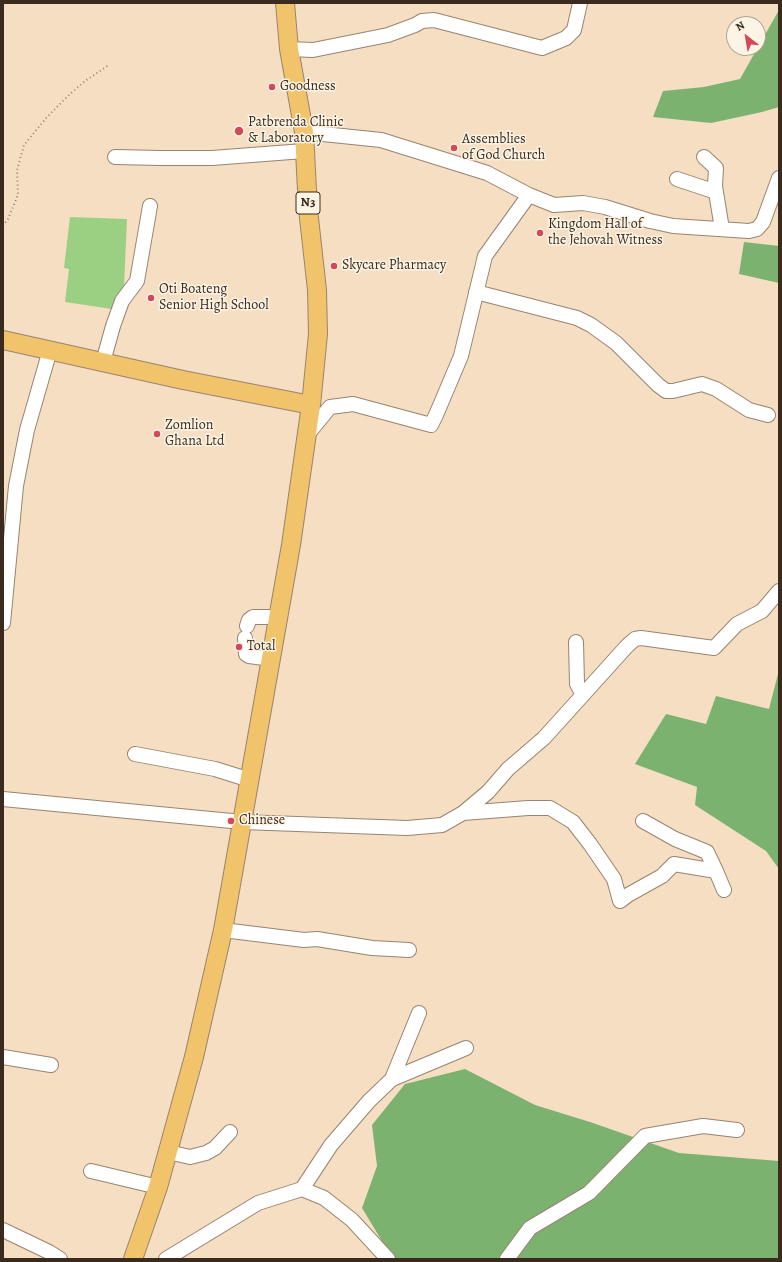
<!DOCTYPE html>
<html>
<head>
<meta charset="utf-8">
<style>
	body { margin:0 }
	#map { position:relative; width:782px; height:1262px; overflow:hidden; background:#f5dec2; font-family:Alegreya,serif }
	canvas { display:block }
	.frame { position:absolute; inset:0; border:4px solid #3b2a1e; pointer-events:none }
	.north { position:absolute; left:726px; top:16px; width:40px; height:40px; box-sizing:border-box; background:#fcf5e5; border:1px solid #afa495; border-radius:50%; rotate:329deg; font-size:11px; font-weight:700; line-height:16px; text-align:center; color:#3b2a1e }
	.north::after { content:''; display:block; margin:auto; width:14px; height:18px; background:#d1495b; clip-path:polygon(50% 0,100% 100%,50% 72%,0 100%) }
</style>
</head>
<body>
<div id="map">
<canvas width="782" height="1262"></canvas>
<div class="frame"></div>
<div class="north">N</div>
</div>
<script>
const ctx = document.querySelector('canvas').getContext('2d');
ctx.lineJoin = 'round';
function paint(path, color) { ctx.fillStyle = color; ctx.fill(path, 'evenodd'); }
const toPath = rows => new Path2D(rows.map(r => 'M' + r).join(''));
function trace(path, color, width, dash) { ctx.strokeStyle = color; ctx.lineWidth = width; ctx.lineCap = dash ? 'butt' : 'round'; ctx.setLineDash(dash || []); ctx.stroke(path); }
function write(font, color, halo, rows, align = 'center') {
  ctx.font = font + ' Alegreya,serif'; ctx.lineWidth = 3; ctx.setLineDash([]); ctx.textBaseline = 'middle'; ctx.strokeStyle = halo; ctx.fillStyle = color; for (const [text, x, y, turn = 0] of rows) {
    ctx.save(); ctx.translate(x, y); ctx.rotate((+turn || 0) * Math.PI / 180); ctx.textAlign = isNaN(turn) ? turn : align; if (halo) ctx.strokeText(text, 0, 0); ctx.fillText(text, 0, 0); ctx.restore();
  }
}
paint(toPath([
	[70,217,127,219,124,287,112,309,65,302,69,269,64,268]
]), '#9bd082');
paint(toPath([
	[779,10,779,107,762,112,711,123,653,117,663,91,704,87,740,79],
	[744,242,779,246,779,283,739,274],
	[779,670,779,869,766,851,695,805,697,787,635,764,666,714,706,724,716,696,769,709],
	[465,1069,535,1105,590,1122,679,1153,779,1161,779,1259,395,1259,388,1251,362,1208,377,1166,372,1125,405,1084]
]), '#7cb270');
const minor = toPath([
	[289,49,313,50,388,35,415,25,422,21,434,20,542,48,566,38,574,30,580,3],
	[304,132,381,140,487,173,529,195,554,205,583,203,605,207,650,221,673,226,749,231,757,229,763,222,779,178],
	[115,157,161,158,212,158,304,151],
	[704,157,716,168,715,186,722,229],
	[677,179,716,192],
	[476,292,577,318,591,325,616,343,658,385,666,391,673,391,702,384,716,389,749,410,768,415],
	[103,362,113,326,122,301,137,281,150,206],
	[307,435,330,407,353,404,431,425,436,415,461,356,485,256,529,195],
	[3,623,16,486,27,430,50,350],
	[247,626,249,620,253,617,279,617],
	[245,638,246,654,249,656,272,659],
	[576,642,577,684,583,695],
	[135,754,215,769,250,780],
	[3,799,242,822,407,828,442,825,463,813,488,792,508,769,544,738,627,646,635,639,641,638,714,648,737,624,762,611,779,591],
	[463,813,528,808,550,808,573,822,590,844,614,879,620,901,628,895,662,876,674,864,716,871,724,890],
	[643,821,675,839,707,852,716,871],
	[223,930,304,940,317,939,372,948,409,950],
	[3,1057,51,1065],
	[392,1079,419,1013],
	[168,1152,190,1157,206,1153,215,1148,230,1132],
	[91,1171,158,1187],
	[302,1189,331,1145,369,1101,392,1079,466,1048],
	[3,1230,49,1252,60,1259],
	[166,1259,258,1203,302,1189,324,1198,352,1220,388,1259],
	[507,1259,530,1228,589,1193,645,1136,703,1126,737,1130]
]);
const major = toPath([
	[3,340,183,380,311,405],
	[133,1259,158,1187,194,1057,223,930,291,545,311,405,318,334,317,290,308,209,304,132,289,49,285,3]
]);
trace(minor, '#988470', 16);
trace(major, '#988470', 20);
trace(toPath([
	[3,226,8,219,18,195,17,170,24,145,47,117,70,94,85,81,109,65]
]), '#988470', 2, [1, 3]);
trace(minor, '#fff', 14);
trace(major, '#f1c36a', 18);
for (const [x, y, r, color] of [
	[272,87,4,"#d1495b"],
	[239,131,5,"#d1495b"],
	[454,148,4,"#d1495b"],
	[540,233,4,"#d1495b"],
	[334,266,4,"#d1495b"],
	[151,298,4,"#d1495b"],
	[157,434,4,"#d1495b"],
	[239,647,4,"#d1495b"],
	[231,821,4,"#d1495b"]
]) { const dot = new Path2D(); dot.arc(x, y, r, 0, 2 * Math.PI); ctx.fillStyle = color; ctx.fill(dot); trace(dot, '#fcf5e5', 1.5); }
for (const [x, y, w] of [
	[308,203,24]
]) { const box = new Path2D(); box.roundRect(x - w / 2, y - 11, w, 22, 3); ctx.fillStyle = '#fcf5e5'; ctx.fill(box); trace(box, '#3b2a1e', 1); }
write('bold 13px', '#3b2a1e', null, [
	["N3",308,203]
]);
write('14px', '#3b2a1e', '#fcf5e5', [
	["Goodness",280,87],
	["Patbrenda Clinic",248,123],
	["& Laboratory",248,139],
	["Assemblies",462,140],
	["of God Church",462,156],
	["Kingdom Hall of",548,225],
	["the Jehovah Witness",548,241],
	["Skycare Pharmacy",342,266],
	["Oti Boateng",159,290],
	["Senior High School",159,306],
	["Zomlion",165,426],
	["Ghana Ltd",165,442],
	["Total",247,647],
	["Chinese",239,821]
], 'left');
</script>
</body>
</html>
